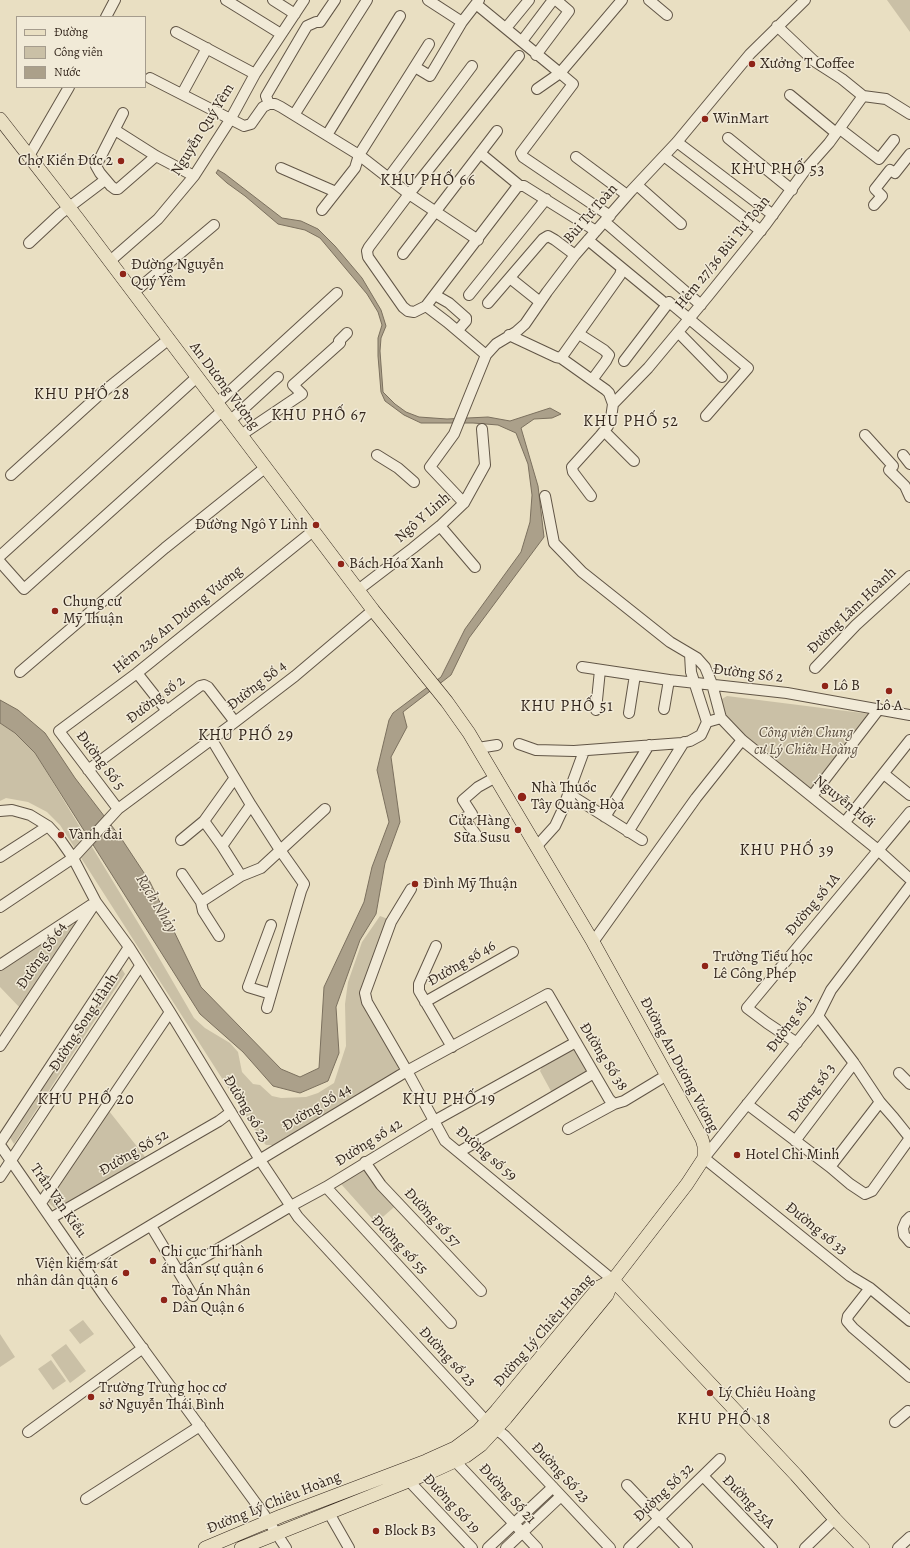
<!DOCTYPE html>
<html>
<head>
<meta charset="utf-8">
<style>
	body { margin:0 }
	#map { position:relative; width:910px; height:1548px; overflow:hidden; background:#e9dfc2; font-family:Alegreya,serif }
	canvas { display:block }
	.legend { position:absolute; left:16px; top:16px; width:130px; height:72px; box-sizing:border-box; background:#f1ead7; border:1px solid #a59c8d; margin:0; padding:5px 7px; list-style:none; font-size:12px; color:#34271d }
	.legend li { display:flex; align-items:center; gap:8px; height:20px }
	.legend b { width:20px; border:1px solid #a59c8d }
</style>
</head>
<body>
<div id="map">
<canvas width="910" height="1548"></canvas>
<ul class="legend">
<li><b style="height:5px;background:#e9dfc2"></b>Đường</li>
<li><b style="height:11px;background:#cac0a6"></b>Công viên</li>
<li><b style="height:11px;background:#aba08a"></b>Nước</li>
</ul>
</div>
<script>
const ctx = document.querySelector('canvas').getContext('2d');
ctx.lineJoin = 'round';
function paint(path, color) { ctx.fillStyle = color; ctx.fill(path, 'evenodd'); }
const toPath = rows => new Path2D(rows.map(r => 'M' + r).join(''));
function trace(path, color, width, dash) { ctx.strokeStyle = color; ctx.lineWidth = width; ctx.lineCap = dash ? 'butt' : 'round'; ctx.setLineDash(dash || []); ctx.stroke(path); }
function write(font, color, halo, rows, align = 'center') {
  ctx.font = font + ' Alegreya,serif'; ctx.lineWidth = 3; ctx.setLineDash([]); ctx.textBaseline = 'middle'; ctx.strokeStyle = halo; ctx.fillStyle = color; for (const [text, x, y, turn = 0] of rows) {
    ctx.save(); ctx.translate(x, y); ctx.rotate((+turn || 0) * Math.PI / 180); ctx.textAlign = isNaN(turn) ? turn : align; if (halo) ctx.strokeText(text, 0, 0); ctx.fillText(text, 0, 0); ctx.restore();
  }
}
paint(toPath([
	[887,0,910,0,910,32],
	[727,696,870,714,811,791,806,790,725,717,720,703,722,699],
	[0,723,15,733,35,753,151,944,194,1018,205,1028,230,1043,238,1052,242,1072,253,1084,260,1085,272,1096,281,1098,306,1097,318,1093,334,1083,346,1046,345,1004,348,982,362,942,380,916,388,919,360,998,400,1065,396,1073,273,1145,266,1145,262,1141,60,825,47,812,28,802,6,798,0,801],
	[73,924,77,927,21,1009,0,987,0,970],
	[120,966,125,974,14,1144,9,1136],
	[572,1049,576,1050,587,1070,586,1074,552,1093,540,1071,542,1067],
	[109,1111,146,1158,56,1209,52,1206,48,1202,50,1198],
	[369,1164,401,1201,376,1223,341,1184],
	[83,1320,94,1334,80,1344,69,1330],
	[0,1334,15,1357,0,1367],
	[66,1344,86,1371,70,1383,51,1355],
	[51,1360,66,1381,53,1390,38,1369]
]), '#cac0a6');
const water = toPath([
	[218,170,225,174,282,218,301,221,318,229,335,246,362,278,381,310,386,326,381,338,380,351,383,392,395,404,406,412,419,417,447,419,488,417,510,421,550,408,561,414,552,418,534,419,521,428,538,486,544,537,469,638,451,675,403,712,407,727,391,757,400,822,385,863,376,914,360,940,336,1007,339,1053,328,1081,300,1093,273,1086,243,1052,200,1014,35,753,15,733,0,723,0,700,18,710,45,733,75,778,121,838,150,882,201,987,281,1069,300,1077,319,1068,324,987,364,902,372,867,389,822,377,770,389,720,393,713,441,677,465,629,521,552,530,522,532,495,528,464,516,433,498,425,473,423,421,423,404,415,385,401,381,392,378,356,378,338,382,325,378,312,367,294,320,238,305,230,278,224,245,196,227,183,216,173,218,170]
]);
paint(water, '#aba08a');
trace(water, '#7b705e', 1);
const minor = toPath([
	[226,0,281,34],
	[273,0,295,14],
	[428,0,462,22],
	[649,0,667,15],
	[476,4,560,73,622,0],
	[106,17,115,0],
	[777,26,814,61,842,79,863,96,886,99,910,114],
	[506,28,529,0],
	[176,32,255,74],
	[522,41,553,0],
	[536,55,569,11,556,0],
	[519,56,409,194,369,247,367,251,368,257,403,307,408,311,414,312,426,306,517,187,520,186],
	[415,67,430,76,462,22,479,0],
	[150,78,244,126,251,124,263,107,269,104,275,104,281,107,359,155,409,194,478,240],
	[537,89,560,73,573,84,521,153,523,157,610,216],
	[182,94,207,48],
	[790,95,836,133],
	[269,104,266,96,307,26,316,22,320,22,335,0],
	[123,113,96,166,100,173,111,186,115,189,118,189,156,156],
	[294,115,367,0],
	[840,129,879,159,894,140],
	[115,130,156,156,194,176],
	[327,135,400,16],
	[728,138,792,190],
	[677,142,773,215],
	[480,153,520,186,524,186,596,231],
	[29,156,69,87],
	[664,156,761,231],
	[576,157,627,195],
	[281,168,336,192],
	[389,177,472,66],
	[637,185,681,224],
	[874,205,882,196,875,189,890,170,895,173,910,154],
	[322,210,355,168,359,155,429,44],
	[605,222,701,305],
	[588,240,662,301],
	[29,243,60,214,105,180],
	[403,254,497,131],
	[110,261,158,219,194,176,230,120,255,74,304,0],
	[510,278,540,302],
	[133,293,214,225],
	[435,295,449,303,466,318,466,321,458,330],
	[469,295,546,199],
	[488,303,543,239,548,236,555,240,575,255],
	[426,306,447,322,486,355],
	[678,332,722,377],
	[579,334,604,350,609,355,606,361,592,380],
	[509,335,556,357,561,358,606,390,609,393,613,404,611,418,608,426,600,436,572,467,573,472,591,496],
	[561,358,620,275,622,268],
	[624,361,669,302,748,368,706,416],
	[217,403,337,293],
	[613,404,648,368,708,296,766,224,806,169,829,143,863,96],
	[230,421,278,377],
	[604,431,634,461],
	[241,435,302,394,293,385,340,343,339,341,347,333],
	[865,435,893,466],
	[377,455,398,468,414,482],
	[903,455,910,464],
	[889,470,905,486,910,497],
	[11,475,98,396,169,339],
	[545,496,554,543,582,572,670,642,697,658,705,667,712,684,721,718,742,740,878,850,910,879],
	[464,503,430,467,454,434,486,355,496,344,516,332,525,324,547,292,575,255,631,191,677,142,750,54,805,0],
	[440,526,475,567],
	[0,556,197,377],
	[0,562,24,589,222,411],
	[358,590,413,548,440,526,464,503,485,465,482,429],
	[690,654,691,672,707,722],
	[582,667,669,680,787,693,910,715],
	[815,668,856,625,910,576],
	[20,672,165,548,266,467],
	[137,673,167,711],
	[664,709,669,680],
	[596,710,600,670],
	[629,713,635,675],
	[212,740,251,805,280,850,304,884,301,891,267,1008],
	[519,744,536,750,574,751,682,743,690,741,701,735,707,722,721,718],
	[478,748,497,745],
	[88,770,200,686,204,685,208,687,235,722],
	[884,774,910,795],
	[569,794,642,840],
	[812,796,879,709],
	[118,809,59,731,137,673,313,531],
	[0,811,12,810,30,815,48,826,59,838,73,858,96,902,129,947,170,1012,260,1160,298,1217,486,1421,505,1436,610,1548],
	[605,817,649,745],
	[204,821,222,846,241,876],
	[845,822,910,740],
	[628,832,684,742],
	[477,836,464,818,472,814,463,800,478,787,496,777],
	[181,840,204,821,234,779],
	[222,846,251,805],
	[536,847,555,826,562,811,584,751],
	[0,857,48,826],
	[182,874,201,902,203,911,219,936],
	[910,886,831,990,818,1016,704,1158,850,1276,870,1288,910,1321],
	[411,889,391,922,365,993,367,1002,407,1071,445,1141,613,1280],
	[201,902,241,876,261,868,325,809],
	[0,907,73,858,118,809,235,722,295,676,373,610],
	[593,942,696,798,742,740],
	[436,946,419,984,419,991,452,1047],
	[0,965,91,905],
	[271,994,248,987,271,925],
	[425,1002,513,952],
	[818,1016,854,1063,880,1102,894,1118,910,1138],
	[797,1043,767,1023,747,1008,910,812],
	[0,1046,96,902],
	[899,1073,910,1084],
	[747,1104,830,1167,850,1184,865,1194,872,1191,910,1138],
	[568,1129,614,1104,624,1101,667,1075],
	[795,1141,854,1063],
	[0,1143,129,947],
	[0,1145,105,1297,263,1513,286,1548],
	[459,1152,594,1073],
	[365,1162,381,1185,481,1291],
	[830,1167,880,1102],
	[0,1177,140,966],
	[326,1187,451,1323],
	[41,1203,170,1012],
	[910,1217,906,1221,903,1228,904,1235,910,1242],
	[51,1218,219,1121,231,1112],
	[151,1226,193,1296],
	[85,1265,407,1071,548,994,609,1099,614,1104],
	[179,1272,291,1206,326,1187,434,1121,576,1042],
	[870,1288,848,1316,847,1321,853,1328,910,1377],
	[895,1422,908,1411],
	[28,1432,143,1348],
	[455,1461,537,1548],
	[703,1476,772,1548],
	[409,1481,472,1548],
	[627,1485,687,1548],
	[86,1499,200,1426],
	[329,1513,349,1548],
	[488,1548,553,1487],
	[506,1548,561,1496],
	[629,1548,720,1459],
	[805,1548,835,1519],
	[898,1548,910,1537]
]);
const major = toPath([
	[0,119,78,219,373,610,447,702,469,733,593,942,702,1139,704,1146,704,1158,687,1184,613,1280,607,1295,506,1418,481,1445,466,1456,431,1472,241,1548],
	[613,1280,796,1475,835,1519,863,1548],
	[205,1548,281,1516,426,1461,455,1448,478,1431,497,1410,599,1287,613,1280]
]);
trace(minor, '#615546', 12);
trace(major, '#34271d', 14);
trace(minor, '#f1ead7', 10);
trace(major, '#e9dfc2', 13);
for (const [x, y, r, color] of [
	[752,64,4,"#8f2418"],
	[705,119,4,"#8f2418"],
	[121,161,4,"#8f2418"],
	[123,274,4,"#8f2418"],
	[316,525,4,"#8f2418"],
	[341,564,4,"#8f2418"],
	[55,611,4,"#8f2418"],
	[825,686,4,"#8f2418"],
	[889,691,4,"#8f2418"],
	[522,797,5,"#8f2418"],
	[518,830,4,"#8f2418"],
	[61,835,4,"#8f2418"],
	[415,884,4,"#8f2418"],
	[705,966,4,"#8f2418"],
	[737,1155,4,"#8f2418"],
	[153,1261,4,"#8f2418"],
	[126,1273,4,"#8f2418"],
	[164,1300,4,"#8f2418"],
	[710,1393,4,"#8f2418"],
	[91,1397,4,"#8f2418"],
	[376,1531,4,"#8f2418"]
]) { const dot = new Path2D(); dot.arc(x, y, r, 0, 2 * Math.PI); ctx.fillStyle = color; ctx.fill(dot); trace(dot, '#f1ead7', 1.5); }
write('15px', '#34271d', '#f1ead7', [
	["Xưởng T Coffee",760,64],
	["WinMart",713,119],
	["Chợ Kiến Đức 2",113,161,"right"],
	["Đường Nguyễn",131,265],
	["Quý Yêm",131,282],
	["Đường Ngô Y Linh",308,525,"right"],
	["Bách Hóa Xanh",349,564],
	["Chung cư",63,602],
	["Mỹ Thuận",63,619],
	["Lô B",833,686],
	["Lô A",889,706,"center"],
	["Nhà Thuốc",531,788],
	["Tây Quàng Hòa",531,805],
	["Cửa Hàng",510,821,"right"],
	["Sữa Susu",510,838,"right"],
	["Vành đai",69,835],
	["Đình Mỹ Thuận",423,884],
	["Trường Tiểu học",713,957],
	["Lê Công Phép",713,974],
	["Hotel Chi Minh",745,1155],
	["Chi cục Thi hành",161,1252],
	["án dân sự quận 6",161,1269],
	["Viện kiểm sát",118,1264,"right"],
	["nhân dân quận 6",118,1281,"right"],
	["Tòa Án Nhân",172,1291],
	["Dân Quận 6",172,1308],
	["Trường Trung học cơ",99,1388],
	["sở Nguyễn Thái Bình",99,1405],
	["Lý Chiêu Hoàng",718,1393],
	["Block B3",384,1531]
], 'left');
write('15px', '#34271d', '#f1ead7', [
	["Nguyễn Quý Yêm",203,130,-58],
	["Bùi Tư Toàn",591,214,-49],
	["Hẻm 27/36 Bùi Tư Toàn",723,253,-51],
	["An Dương Vương",224,386,53],
	["Ngô Y Linh",423,518,-41],
	["Đường Lâm Hoành",852,611,-44],
	["Hẻm 236 An Dương Vương",178,620,-39],
	["Đường Số 2",748,674,7],
	["Đường Số 4",257,686,-38],
	["Đường số 2",156,700,-37],
	["Đường Số 5",100,761,53],
	["Nguyễn Hới",844,802,39],
	["Đường số 1A",813,905,-50],
	["Đường Số 64",42,956,-56],
	["Đường số 46",462,964,-30],
	["Đường Song Hành",84,1023,-57],
	["Đường số 1",790,1024,-54],
	["Đường Số 38",603,1057,58],
	["Đường An Dương Vương",679,1065,62],
	["Đường số 3",812,1093,-53],
	["Đường Số 44",317,1108,-31],
	["Đường số 23",246,1109,59],
	["Đường số 42",369,1143,-32],
	["Đường Số 52",134,1153,-30],
	["Đường số 59",486,1154,41],
	["Trần Văn Kiểu",58,1201,55],
	["Đường số 57",432,1218,47],
	["Đường số 33",816,1229,39],
	["Đường số 55",399,1245,47],
	["Đường Lý Chiêu Hoàng",544,1331,-49],
	["Đường số 23",447,1357,47],
	["Đường Số 23",560,1473,47],
	["Đường Số 32",664,1493,-44],
	["Đường Số 21",507,1494,47],
	["Đường 25A",748,1502,46],
	["Đường Lý Chiêu Hoàng",274,1503,-22],
	["Đường Số 19",451,1504,47]
]);
write('italic 15px', '#5a4d3f', '#f1ead7', [
	["Công viên Chung",806,733],
	["cư Lý Chiêu Hoàng",806,750]
]);
ctx.letterSpacing = '1px';
write('16px', '#34271d', '#f1ead7', [
	["KHU PHỐ 53",778,170],
	["KHU PHỐ 66",428,181],
	["KHU PHỐ 28",82,395],
	["KHU PHỐ 67",319,416],
	["KHU PHỐ 52",631,422],
	["KHU PHỐ 51",567,707],
	["KHU PHỐ 29",246,736],
	["KHU PHỐ 39",787,851],
	["KHU PHỐ 20",86,1100],
	["KHU PHỐ 19",449,1100],
	["KHU PHỐ 18",724,1420]
]);
ctx.letterSpacing = '0px';
write('italic 16px', '#584b3e', '#f1ead7', [
	["Rạch Nhảy",156,904,59]
]);
</script>
</body>
</html>
